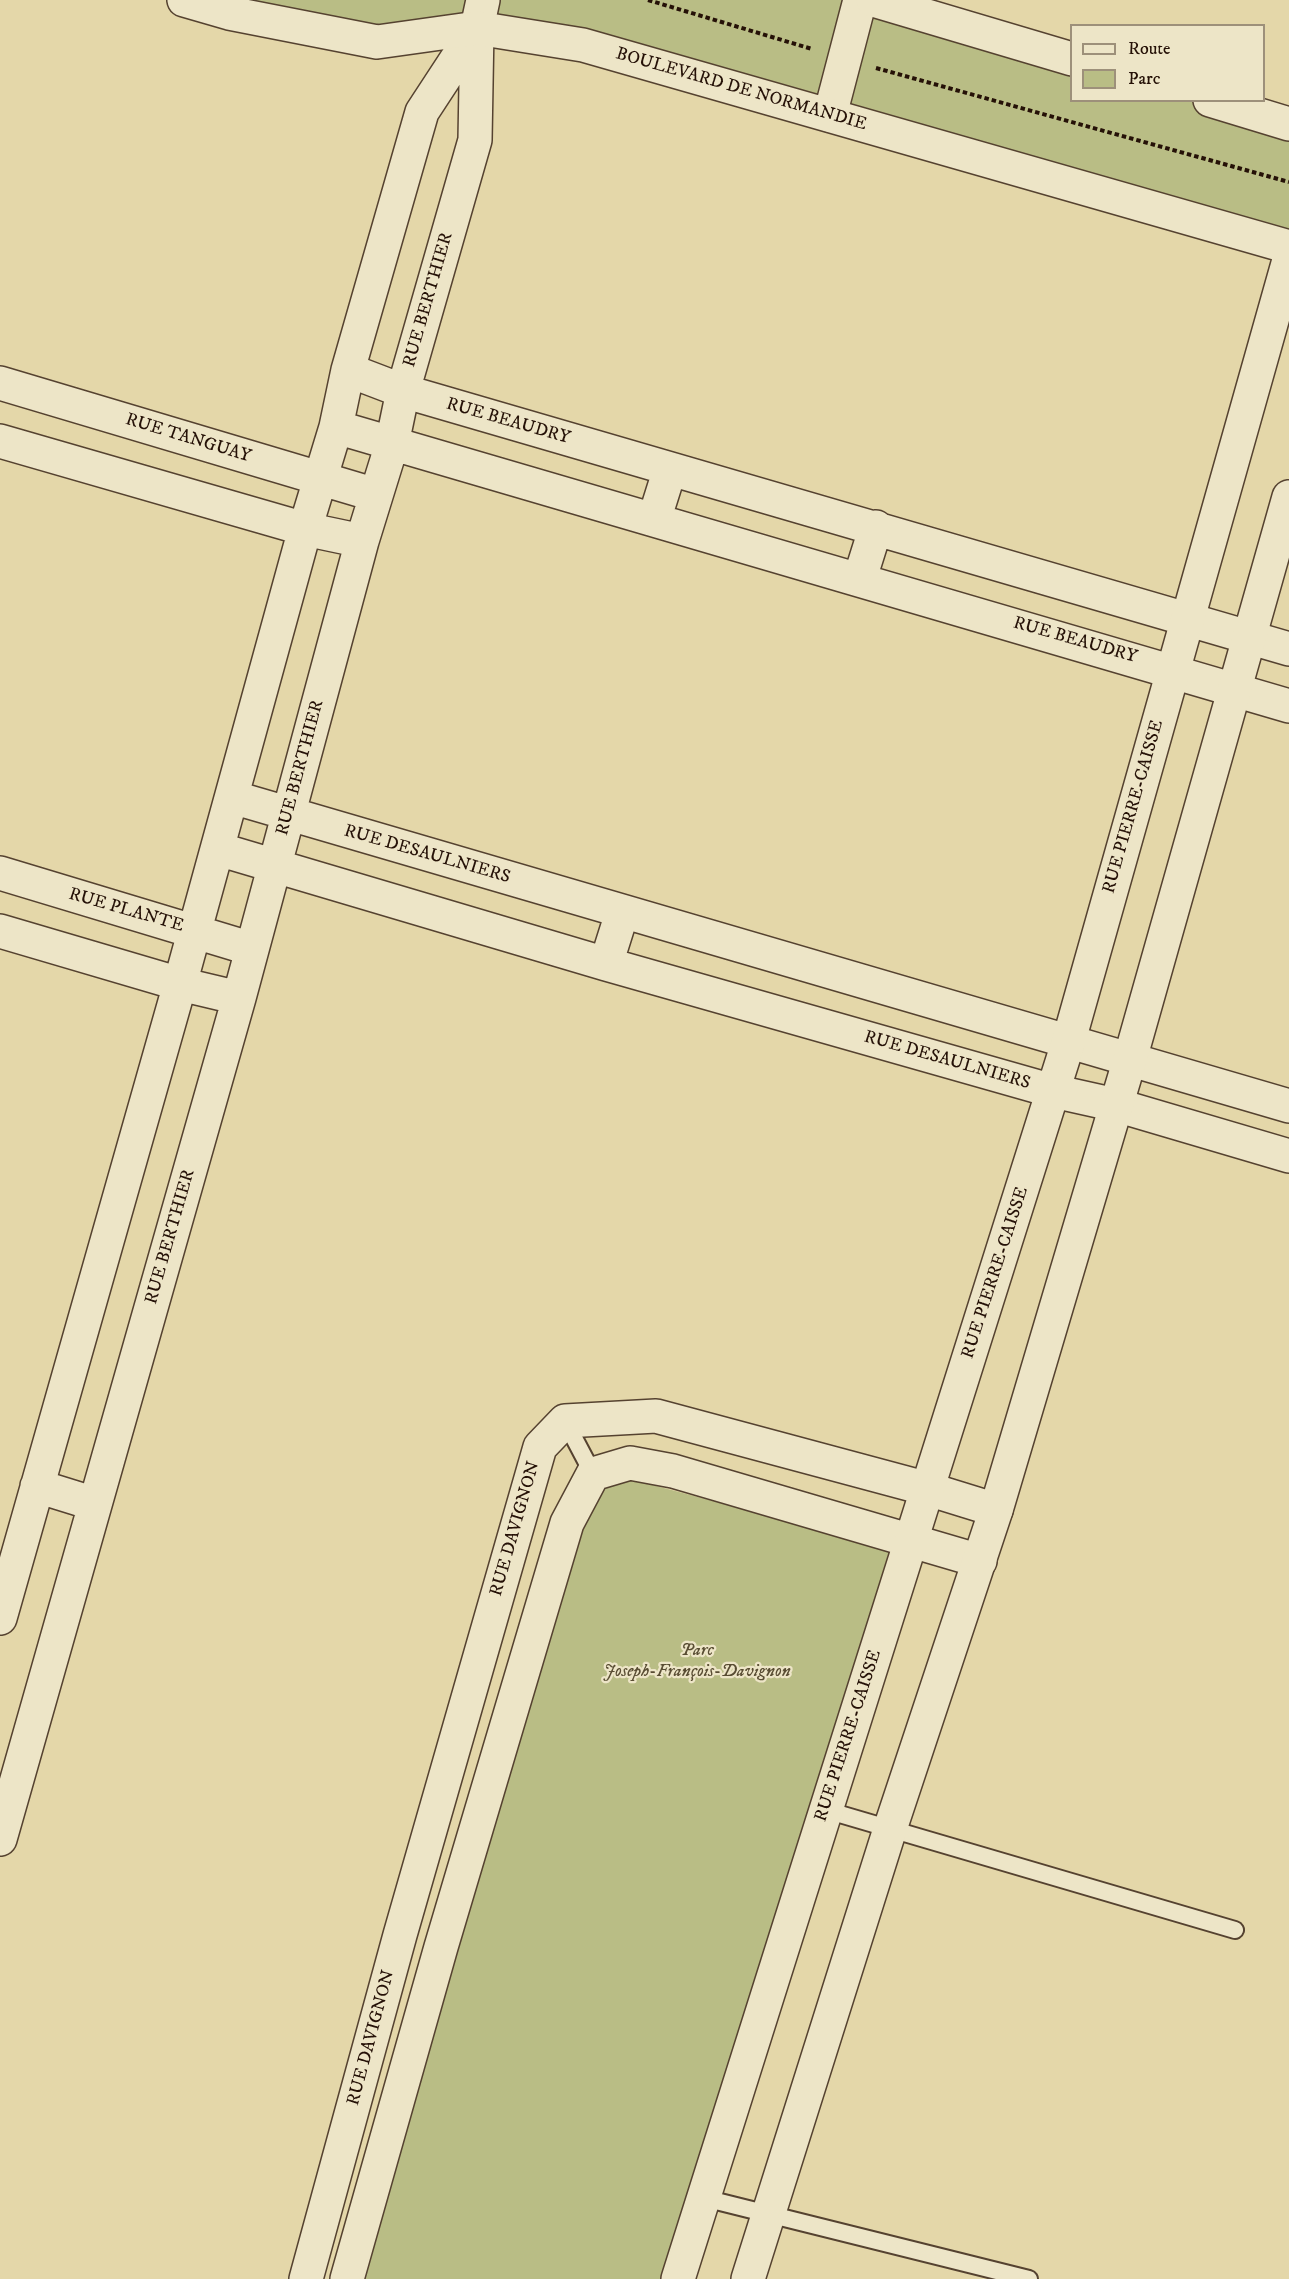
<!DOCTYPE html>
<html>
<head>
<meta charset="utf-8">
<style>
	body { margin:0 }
	#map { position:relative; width:1289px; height:2279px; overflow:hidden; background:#e4d7a9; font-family:"IM FELL DW Pica",serif }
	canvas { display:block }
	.legend { position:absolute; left:1070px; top:24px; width:195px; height:78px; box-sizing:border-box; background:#ede5c7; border:2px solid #9d907a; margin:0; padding:8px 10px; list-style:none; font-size:18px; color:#251107 }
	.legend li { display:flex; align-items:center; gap:12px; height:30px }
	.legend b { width:30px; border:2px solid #9d907a }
</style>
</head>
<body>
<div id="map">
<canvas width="1289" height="2279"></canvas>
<ul class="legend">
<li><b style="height:8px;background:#ede5c7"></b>Route</li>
<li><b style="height:16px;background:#b9bd85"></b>Parc</li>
</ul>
</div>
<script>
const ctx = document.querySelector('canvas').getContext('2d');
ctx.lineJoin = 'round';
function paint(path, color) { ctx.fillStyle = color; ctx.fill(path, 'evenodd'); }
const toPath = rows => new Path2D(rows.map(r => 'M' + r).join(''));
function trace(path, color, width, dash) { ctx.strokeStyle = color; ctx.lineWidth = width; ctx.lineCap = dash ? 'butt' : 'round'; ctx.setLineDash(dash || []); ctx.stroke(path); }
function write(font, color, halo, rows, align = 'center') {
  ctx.font = font + ' "IM FELL DW Pica",serif'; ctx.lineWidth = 4.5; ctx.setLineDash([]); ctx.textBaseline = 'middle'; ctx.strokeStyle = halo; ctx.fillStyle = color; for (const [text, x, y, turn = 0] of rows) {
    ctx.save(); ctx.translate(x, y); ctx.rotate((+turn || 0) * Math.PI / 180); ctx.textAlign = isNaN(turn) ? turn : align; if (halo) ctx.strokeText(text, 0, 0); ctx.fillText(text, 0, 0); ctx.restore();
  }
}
paint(toPath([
	[184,0,881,0,1071,58,1072,100,1212,101,1289,124,1289,247,583,45,377,42],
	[626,1478,890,1548,671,2279,364,2279,578,1526,602,1486]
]), '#b9bd85');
const service = toPath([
	[565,1421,593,1474],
	[826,1810,1235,1930],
	[704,2198,1029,2279]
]);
const minor = toPath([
	[830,115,860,0],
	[348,370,403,391,1289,649],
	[0,383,376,495],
	[336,427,1289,706],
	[0,441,305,529,362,541],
	[654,520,670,469],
	[860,578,876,527],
	[232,797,1289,1106],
	[218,849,606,964,1053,1091,1116,1105,1289,1156],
	[0,873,252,949],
	[0,931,180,984,239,998],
	[606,964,622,913],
	[37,1486,95,1504],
	[0,1618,180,984,305,529,336,427,348,370,422,112,477,28],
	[0,1839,239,998,362,541,392,444,403,391,475,140,477,28,483,0],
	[306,2279,400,1935,540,1447,565,1421,656,1416,928,1489,996,1510],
	[347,2279,441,1947,567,1523,593,1474,630,1463,673,1471,980,1561]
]);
const tertiary = toPath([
	[184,0,229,13,377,42,477,28,583,45,1289,247],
	[873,0,1072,59],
	[1210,100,1289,124],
	[678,2279,1069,1040,1289,260],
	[748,2279,890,1829,996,1510,1130,1059,1289,497]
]);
trace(service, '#554230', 20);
trace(minor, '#554230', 36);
trace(tertiary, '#554230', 36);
trace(toPath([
	[648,0,812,49],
	[876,68,1289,182]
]), '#251107', 4, [4.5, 3]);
trace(service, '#ede5c7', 16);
trace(minor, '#ede5c7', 33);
trace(tertiary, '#ede5c7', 33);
write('18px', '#251107', '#ede5c7', [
	["BOULEVARD DE NORMANDIE",741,90,16],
	["RUE BERTHIER",429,300,-74],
	["RUE BEAUDRY",508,422,16],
	["RUE TANGUAY",188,439,17],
	["RUE BEAUDRY",1075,641,16],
	["RUE BERTHIER",301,768,-75],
	["RUE PIERRE-CAISSE",1134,807,-74],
	["RUE DESAULNIERS",427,855,16],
	["RUE PLANTE",126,911,16],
	["RUE DESAULNIERS",947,1061,16],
	["RUE BERTHIER",171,1237,-74],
	["RUE PIERRE-CAISSE",996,1273,-72],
	["RUE DAVIGNON",516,1529,-74],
	["RUE PIERRE-CAISSE",849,1736,-72],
	["RUE DAVIGNON",372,2038,-75]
]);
write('italic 18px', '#594d33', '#ede5c7', [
	["Parc",697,1651],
	["Joseph-François-Davignon",697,1672]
]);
</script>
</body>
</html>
